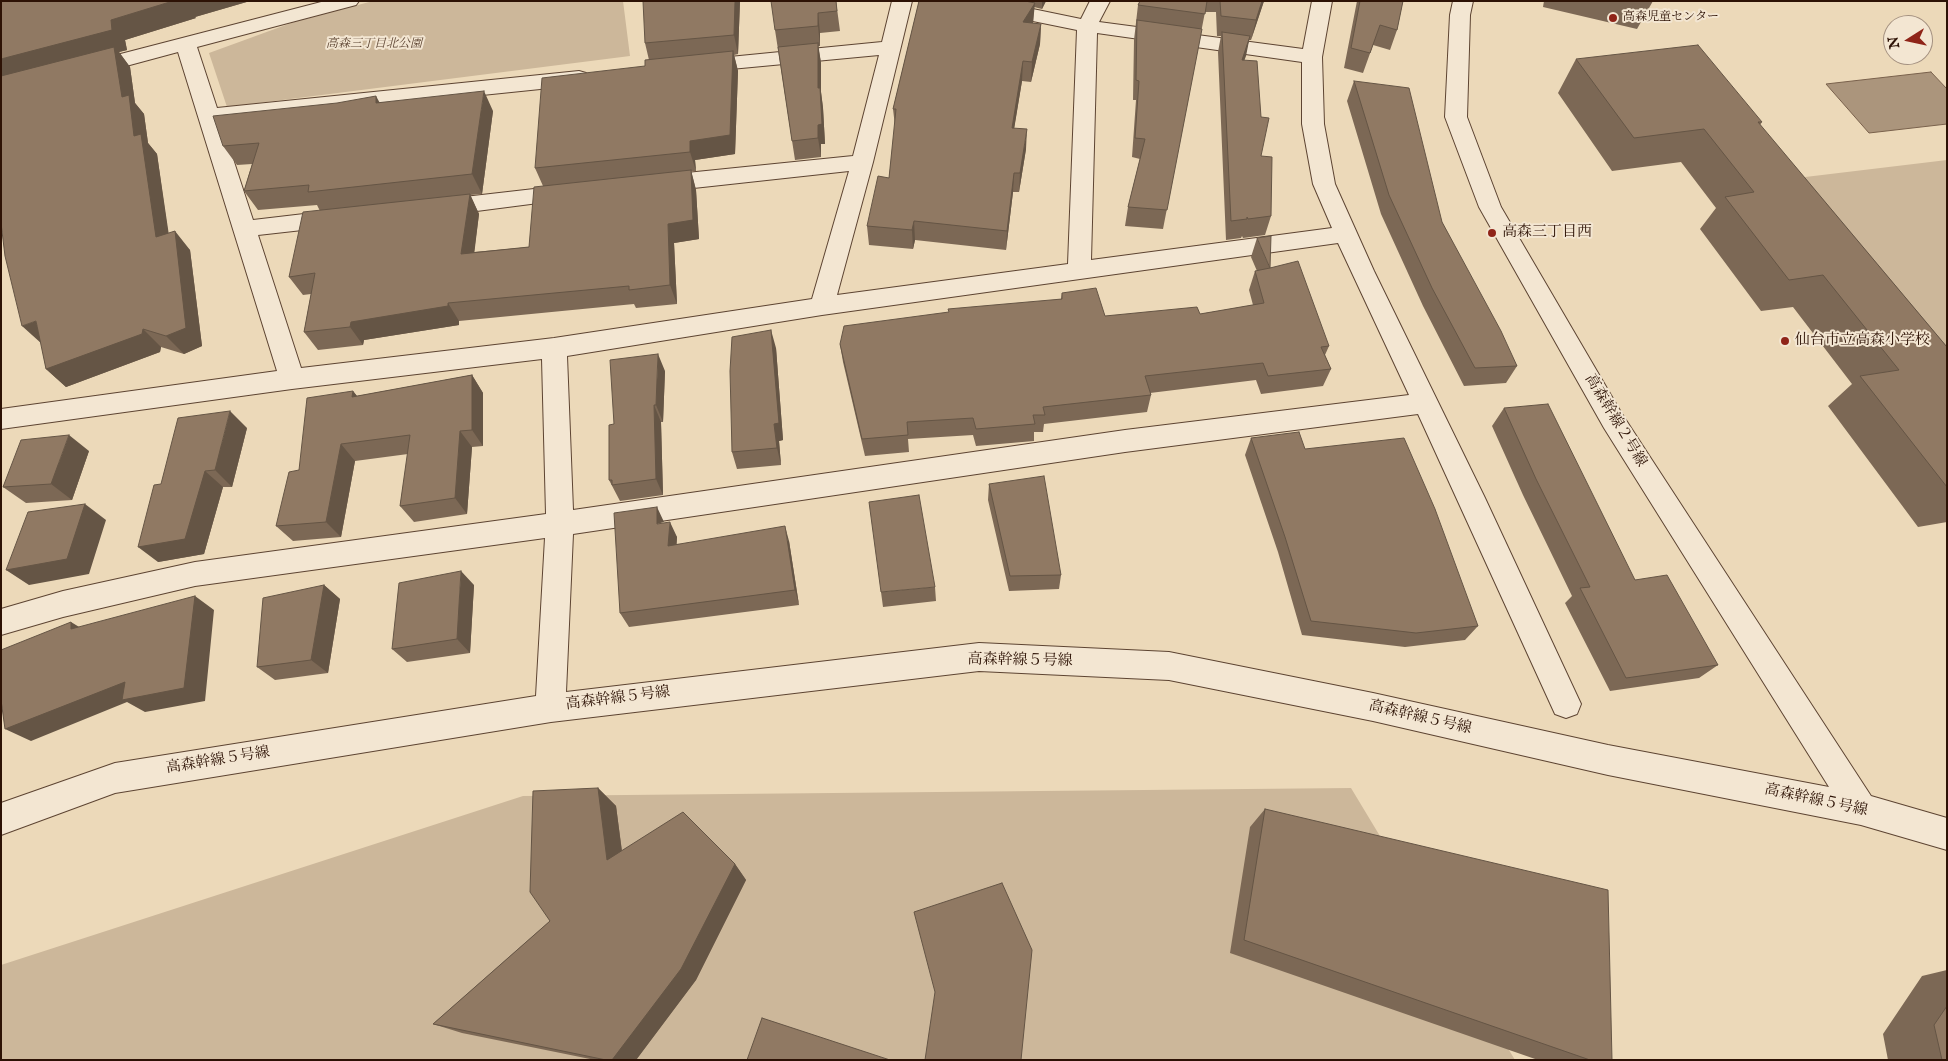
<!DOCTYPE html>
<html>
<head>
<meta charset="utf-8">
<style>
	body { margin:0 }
	#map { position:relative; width:1948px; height:1061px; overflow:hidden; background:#ecd9b9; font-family:"IM FELL English",serif }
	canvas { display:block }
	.frame { position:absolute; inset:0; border:2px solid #2d1205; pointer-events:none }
	.north { position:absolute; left:1883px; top:15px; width:50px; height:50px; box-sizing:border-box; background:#f3e6d2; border:1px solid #a49180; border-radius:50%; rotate:260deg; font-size:14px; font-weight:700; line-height:20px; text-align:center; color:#2d1205 }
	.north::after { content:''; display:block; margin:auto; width:18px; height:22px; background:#8f2418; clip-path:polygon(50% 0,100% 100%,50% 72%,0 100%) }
</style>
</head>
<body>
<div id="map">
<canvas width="1948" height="1061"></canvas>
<div class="frame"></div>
<div class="north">N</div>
</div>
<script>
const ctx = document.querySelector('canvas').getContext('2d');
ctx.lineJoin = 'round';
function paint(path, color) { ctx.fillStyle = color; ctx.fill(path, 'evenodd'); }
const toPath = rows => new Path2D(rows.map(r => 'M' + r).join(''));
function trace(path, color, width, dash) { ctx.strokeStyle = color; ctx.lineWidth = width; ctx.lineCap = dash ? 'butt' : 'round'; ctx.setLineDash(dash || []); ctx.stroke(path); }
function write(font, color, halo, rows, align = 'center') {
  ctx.font = font + ' "IM FELL English","Noto Serif JP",serif'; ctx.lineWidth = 4; ctx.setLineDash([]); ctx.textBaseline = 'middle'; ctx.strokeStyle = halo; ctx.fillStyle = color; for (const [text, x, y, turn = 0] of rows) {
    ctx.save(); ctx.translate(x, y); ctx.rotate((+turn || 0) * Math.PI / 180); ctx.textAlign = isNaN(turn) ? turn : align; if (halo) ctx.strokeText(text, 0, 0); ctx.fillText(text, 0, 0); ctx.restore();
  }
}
paint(toPath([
	[373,1,623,1,630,56,227,107,209,53,294,22],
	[1947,160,1947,364,1797,178],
	[1351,788,1515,1060,1,1060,1,965,523,796]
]), '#ccb79a');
const water = toPath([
	[1931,72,1947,89,1947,124,1869,133,1826,84,1931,72]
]);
paint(water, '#ab957c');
trace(water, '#79614c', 1);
const minor = toPath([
	[325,1,359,1,356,5,197,47,217,108,579,71,586,73,589,78,586,83,579,85,221,122,253,220,338,210,346,212,349,218,346,224,338,226,258,235,301,368,554,338,812,299,849,171,657,192,649,189,646,184,649,179,657,176,853,156,879,55,699,72,692,71,689,66,692,61,699,60,882,42,892,1,912,1,873,162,837,295,1068,264,1077,30,964,7,957,5,954,1,994,1,1081,19,1090,1,1110,1,1099,22,1303,49,1312,1,1332,1,1322,57,1324,124,1335,184,1374,271,1485,498,1581,704,1577,714,1566,718,1555,714,1418,414,1125,452,573,534,566,692,979,643,1169,652,1373,693,1608,745,1829,787,1604,428,1479,207,1445,117,1450,15,1453,1,1473,1,1470,15,1467,117,1501,207,1622,414,1871,796,1947,818,1947,850,1861,825,1608,775,1373,721,1169,680,979,671,551,722,115,793,1,835,1,803,115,763,536,696,545,538,195,586,63,617,1,635,1,609,63,591,195,562,546,514,542,359,292,389,1,429,1,409,277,371,178,52,89,76,82,74,79,69,82,64,325,1],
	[1097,33,1302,62,1302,124,1313,184,1332,228,1091,260,1097,33],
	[1338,243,1409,395,1125,430,573,510,567,356,822,315,1338,243],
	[569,185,577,188,580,193,577,198,438,216,430,214,427,208,430,202,438,200,569,185]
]);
trace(minor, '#5d4432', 2);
paint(minor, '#f3e6d2');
paint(toPath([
	[1,1,250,1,195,17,196,18,125,40,127,50,119,52,130,67,135,103,144,114,148,143,157,154,168,233,190,250,202,346,184,354,161,347,160,352,66,387,46,369,41,343],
	[740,1,738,54,734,55,738,71,735,154,695,160,696,171,691,171,696,190,699,239,674,243,677,304,636,308,634,304,459,321,459,325,364,340,363,345,318,350,304,332,311,294,303,295,289,277,320,211,317,205,258,210,244,191,252,164,237,165,223,146,380,102,493,111,482,194,470,195,479,214,474,252,529,247,543,186,535,168,645,66,649,60,645,43],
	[836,1,840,31,820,33,820,46,818,46,821,63,821,92,823,108,825,144,821,144,821,157,795,160,775,30],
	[919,1,1046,1,1042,9,1034,7,1033,23,1041,24,1040,44,1031,82,1022,81,1014,128,1026,149,1019,192,1013,192,1006,250,915,240,913,249,869,245,867,226,889,178,895,126,893,109],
	[1140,1,1264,1,1251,40,1249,40,1244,60,1271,216,1265,235,1243,238,1242,236,1241,238,1226,240,1218,52,1221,36,1217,36,1216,12,1205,12,1163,229,1125,226,1128,207,1140,159,1132,157,1136,100,1133,100,1134,40,1138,5],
	[1357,1,1403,1,1397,30,1390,50,1373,45,1363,73,1344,68],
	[1544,1,1653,1,1637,29,1543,7],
	[1576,59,1762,122,1760,125,1947,347,1947,522,1918,527,1828,406,1852,384,1793,307,1761,311,1700,229,1716,208,1681,162,1612,171,1558,93],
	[1354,81,1442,222,1517,366,1506,383,1464,386,1423,306,1381,214,1347,101],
	[1257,238,1270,268,1329,346,1325,355,1331,369,1323,386,1261,394,1256,380,1150,393,1151,395,1147,412,1044,424,1043,432,1034,432,1034,441,976,446,973,435,908,439,909,452,865,456,843,362,840,344,1061,299,1062,293,1105,316,1200,314,1253,305,1249,290,1255,271,1257,271,1251,257],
	[776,348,783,440,779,441,781,465,737,469,732,452],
	[665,371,663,422,661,422,663,495,620,501,609,480,614,424],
	[472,375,483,393,483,446,472,447,467,514,414,522,400,506,408,454,355,461,341,537,293,541,276,526,299,470,353,391,357,396],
	[1504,408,1635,580,1718,665,1699,678,1610,691,1565,603,1572,596,1523,495,1492,426],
	[247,428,232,487,223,487,204,554,158,562,161,484],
	[1251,438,1305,449,1478,626,1465,640,1405,647,1302,635,1278,552,1245,455],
	[89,451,72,500,26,503,3,487],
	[989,484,1061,575,1059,589,1009,591,988,500],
	[664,523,677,537,676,544,789,541,799,605,629,627,620,613],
	[324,585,340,599,328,673,275,680,257,667],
	[474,585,470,653,407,662,392,649],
	[935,587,936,601,883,607,881,592],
	[598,788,616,806,622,851,735,864,746,880,696,980,636,1060,595,1060,462,1033,433,1024,550,921],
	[1265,809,1612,1060,1538,1060,1230,953,1250,827],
	[1947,970,1947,1060,1888,1060,1883,1034,1922,976]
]), '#7c6855');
paint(toPath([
	[173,1,250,1,195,17,196,18,125,40,127,50,119,52,130,67,135,103,144,114,148,143,157,154,172,256,1,83,1,59,111,20],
	[735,1,740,1,738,54,734,35],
	[1042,1,1046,1,1042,9],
	[1262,1,1264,1,1251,40,1256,20],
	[1035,3,1033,23,1022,42,1023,22],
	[818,13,820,33,820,46,818,26],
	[1041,24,1040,44,1031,82,1032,62],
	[1250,36,1246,56,1237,80,1242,60],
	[818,43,821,63,821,92,823,108,825,144,821,144,821,157,818,138],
	[733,51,738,71,735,154,695,160,696,171,690,152,690,141],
	[1023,61,1022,81,1011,148,1012,128],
	[484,91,493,111,482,194,472,174],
	[376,96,387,116,376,103],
	[1027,129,1026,149,1019,192,1020,173],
	[691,170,696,190,699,239,674,243,677,304,670,285,668,224],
	[1014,173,1013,192,1006,250,1007,231],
	[470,194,479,214,472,272,461,254],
	[914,221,915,240,913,249,912,230],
	[175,231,190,250,202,346,184,354,166,336],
	[448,303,459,321,459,325,364,340,363,345,350,327,351,322],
	[36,321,42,344,22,326],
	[143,329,161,347,160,352,66,387,46,369],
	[771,330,776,348,783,440,779,441,781,465,777,448,774,424],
	[658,354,665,371,663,422,656,405],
	[472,375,483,393,483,446,472,430],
	[353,391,366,408,352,397],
	[654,405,661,422,663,495,656,479],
	[230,411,247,428,232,487,215,470],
	[460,431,472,447,467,514,455,498],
	[69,435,89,451,72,500,51,484],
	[341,444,355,461,341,537,326,522],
	[205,471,223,487,204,554,158,562,138,547],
	[85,504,106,520,89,574,29,585,6,570],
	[657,507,664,522,657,524],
	[670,522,677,537,676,561,668,546],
	[785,526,789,541,799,605,795,590],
	[461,571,474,585,470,653,457,639],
	[324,585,340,599,328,673,311,660],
	[195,596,214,610,205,701,145,712,127,702,31,741,5,729],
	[71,622,94,636,71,629],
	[598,788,616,806,625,876,607,860],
	[735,864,746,880,696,980,636,1060,612,1060]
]), '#655545');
const building = toPath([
	[1,1,173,1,111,20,112,30,1,59,1,1],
	[643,1,735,1,734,35,645,43,643,1],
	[771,1,836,1,837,11,818,13,818,26,775,30,771,1],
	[919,1,1025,1,1035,3,1023,22,1041,24,1032,62,1023,61,1012,128,1027,129,1020,173,1014,173,1007,231,914,221,912,230,867,226,878,176,889,178,896,109,893,109,919,1],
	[1140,1,1207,1,1205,14,1138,5,1140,1],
	[1220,1,1262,1,1256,20,1221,16,1220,1],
	[1360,1,1403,1,1397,30,1380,25,1370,53,1351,48,1360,1],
	[1137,20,1202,29,1167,210,1128,207,1145,139,1135,138,1139,81,1136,80,1137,20],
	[1222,32,1250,36,1242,60,1257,61,1261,117,1269,118,1261,156,1272,157,1271,216,1248,219,1247,217,1247,219,1231,221,1222,32],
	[818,43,818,88,820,88,822,124,818,125,818,138,792,141,778,47,818,43],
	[1698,45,1762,122,1758,122,1947,347,1947,487,1860,376,1899,370,1823,275,1789,280,1725,197,1754,192,1704,129,1634,138,1576,59,1698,45],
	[114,47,122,97,129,95,134,136,141,134,156,237,175,231,186,328,166,336,143,329,142,334,46,369,36,321,22,326,5,256,1,223,1,76,114,47],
	[733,51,730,135,690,141,690,152,535,168,542,78,645,66,645,60,733,51],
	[1354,81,1409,88,1442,222,1501,331,1517,366,1475,368,1432,288,1389,195,1354,81],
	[484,91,472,174,308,192,309,185,244,191,259,143,223,146,213,116,337,103,376,96,376,103,484,91],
	[691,170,693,220,668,224,670,285,629,290,629,286,448,303,448,306,351,322,350,327,304,332,315,273,289,277,303,212,470,194,461,254,529,247,534,187,691,170],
	[1271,236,1270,268,1298,261,1329,346,1321,347,1331,369,1268,376,1263,363,1145,376,1151,395,1043,407,1045,415,1033,415,1035,424,976,429,973,418,907,422,908,435,862,439,840,344,844,326,949,312,948,309,1062,299,1062,293,1096,288,1105,316,1197,307,1200,314,1264,303,1255,271,1270,268,1257,238,1271,236],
	[771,330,779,423,774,424,777,448,732,452,730,371,732,337,771,330],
	[658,354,656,405,654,405,656,479,612,485,612,480,609,480,609,425,614,424,610,360,658,354],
	[472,375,472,430,460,431,455,498,400,506,410,435,341,444,326,522,276,526,289,472,299,470,307,398,353,391,352,397,472,375],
	[1548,404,1635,580,1667,575,1718,665,1626,678,1580,588,1590,587,1536,479,1504,408,1548,404],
	[230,411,215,470,205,471,185,539,138,547,154,485,161,484,178,418,230,411],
	[1299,432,1305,449,1404,438,1435,509,1478,626,1416,633,1311,621,1285,537,1251,438,1299,432],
	[69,435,51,484,3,487,21,440,69,435],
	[1044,476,1061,575,1010,576,989,484,1044,476],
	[919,495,935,587,881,592,869,502,919,495],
	[85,504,67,559,6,570,28,512,85,504],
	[657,507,657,524,670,522,668,546,785,526,795,590,620,613,614,513,657,507],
	[461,571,457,639,392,649,399,583,461,571],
	[324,585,311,660,257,667,263,598,324,585],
	[195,596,184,688,122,700,125,682,5,729,1,700,1,650,71,622,71,629,195,596],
	[598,788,607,860,683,812,735,864,681,969,612,1060,606,1060,433,1024,550,921,530,892,533,791,598,788],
	[1265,809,1608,890,1612,1060,1590,1060,1244,940,1265,809],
	[1002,883,1032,950,1021,1060,925,1060,935,992,914,912,1002,883],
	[1947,1006,1947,1060,1942,1060,1934,1025,1947,1006],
	[762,1018,890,1060,747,1060,762,1018]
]);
paint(building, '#907963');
trace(building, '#655545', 1);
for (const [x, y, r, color] of [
	[1613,18,5,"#8f2418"],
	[1492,233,5,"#8f2418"],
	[1785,341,5,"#8f2418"]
]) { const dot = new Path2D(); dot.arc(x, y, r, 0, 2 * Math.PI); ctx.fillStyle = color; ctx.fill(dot); trace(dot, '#f3e6d2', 2); }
write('12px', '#2d1205', '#f3e6d2', [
	["高森児童センター",1623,18]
], 'left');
write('italic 12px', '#5d4432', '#f3e6d2', [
	["高森三丁目北公園",374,45]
]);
write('15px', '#2d1205', '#f3e6d2', [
	["高森三丁目西",1502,233],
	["仙台市立高森小学校",1795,341]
], 'left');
write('15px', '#2d1205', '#f3e6d2', [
	["高森幹線２号線",1615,421,59],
	["高森幹線５号線",1020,661,1],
	["高森幹線５号線",618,699,-7],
	["高森幹線５号線",1420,718,13],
	["高森幹線５号線",218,761,-9],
	["高森幹線５号線",1816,801,12]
]);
</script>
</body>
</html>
